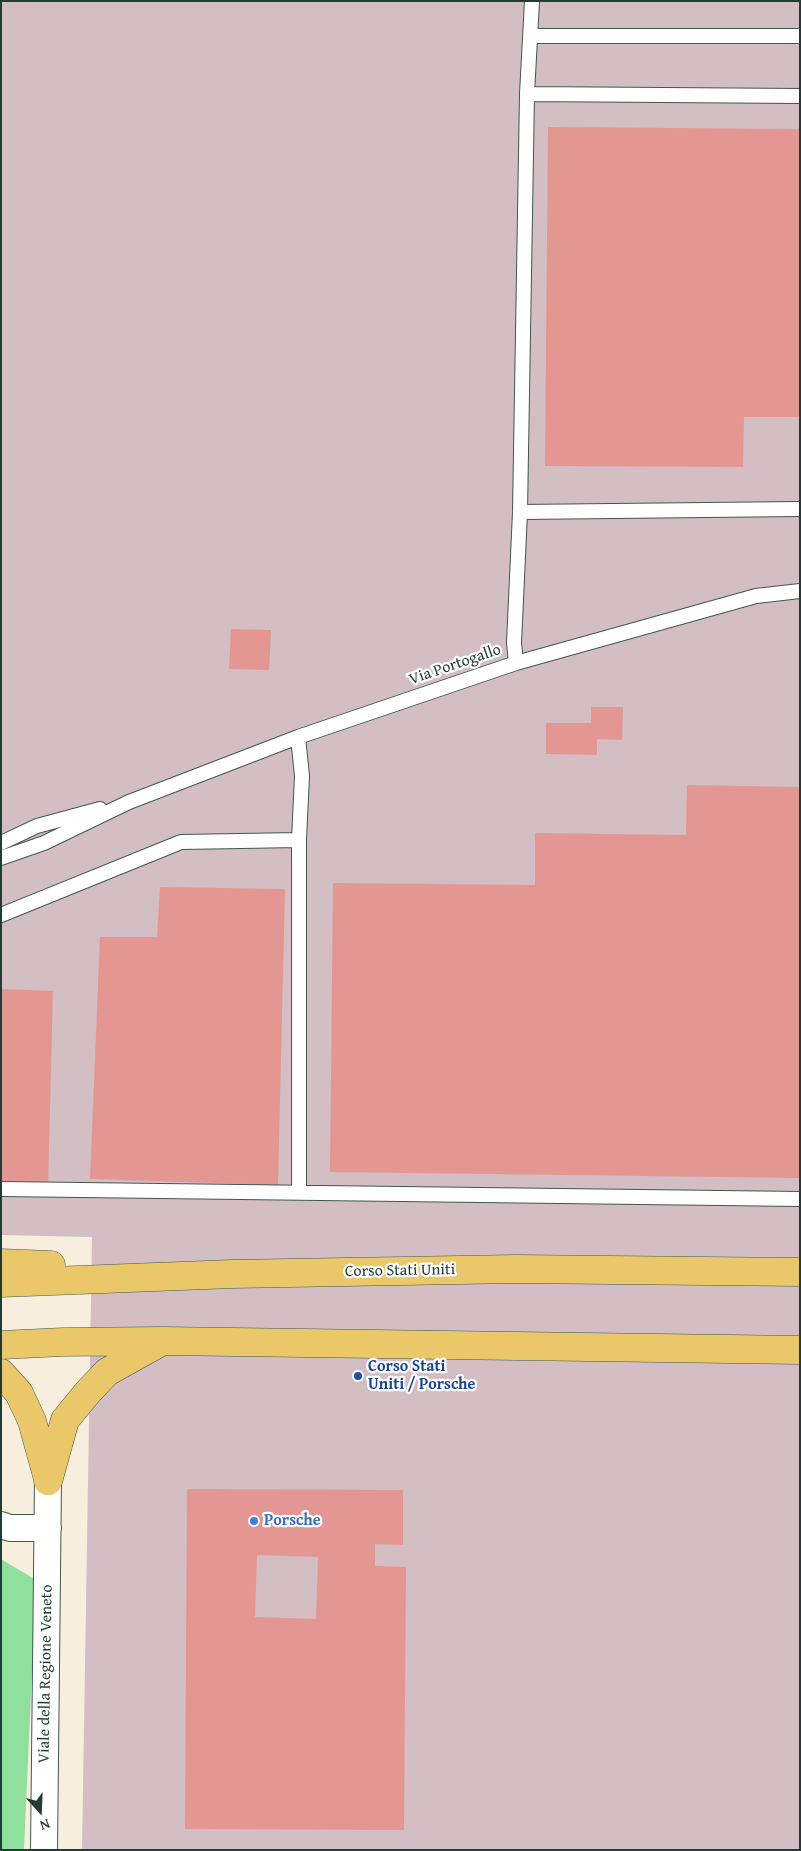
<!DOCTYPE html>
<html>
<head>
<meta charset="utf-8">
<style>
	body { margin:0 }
	#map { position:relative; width:801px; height:1851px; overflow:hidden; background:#f8eede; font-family:"Gentium Book Plus",serif }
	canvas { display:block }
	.frame { position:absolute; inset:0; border:2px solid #1f3d34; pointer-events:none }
	.north { position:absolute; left:15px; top:1786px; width:50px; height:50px; -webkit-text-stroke:4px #fff; paint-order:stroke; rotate:160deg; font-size:14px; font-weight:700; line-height:20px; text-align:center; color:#1f3d34 }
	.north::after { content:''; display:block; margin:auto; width:18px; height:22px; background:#1f3d34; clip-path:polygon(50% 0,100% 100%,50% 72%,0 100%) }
</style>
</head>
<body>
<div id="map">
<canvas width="801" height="1851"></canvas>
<div class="frame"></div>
<div class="north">N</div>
</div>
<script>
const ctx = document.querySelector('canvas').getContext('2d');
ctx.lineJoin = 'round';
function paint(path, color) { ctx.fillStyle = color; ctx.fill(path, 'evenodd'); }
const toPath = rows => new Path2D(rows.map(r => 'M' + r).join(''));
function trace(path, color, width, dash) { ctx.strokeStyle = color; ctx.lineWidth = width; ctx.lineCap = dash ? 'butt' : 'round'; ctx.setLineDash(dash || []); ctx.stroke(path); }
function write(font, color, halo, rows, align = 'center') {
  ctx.font = font + ' "Gentium Book Plus",serif'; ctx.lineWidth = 4.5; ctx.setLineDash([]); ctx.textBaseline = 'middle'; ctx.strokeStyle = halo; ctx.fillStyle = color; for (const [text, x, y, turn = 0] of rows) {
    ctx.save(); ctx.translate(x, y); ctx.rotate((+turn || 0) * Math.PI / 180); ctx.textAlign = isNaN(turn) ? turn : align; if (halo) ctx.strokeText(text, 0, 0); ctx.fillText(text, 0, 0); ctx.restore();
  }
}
paint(toPath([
	[1,1,800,1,800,1850,82,1850,92,1237,1,1235]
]), '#d2bec3');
paint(toPath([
	[1,1559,36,1580,24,1850,1,1850]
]), '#90df9d');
paint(toPath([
	[548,127,800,129,800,417,744,417,743,467,545,466],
	[231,629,271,630,269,670,229,669],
	[591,707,623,707,622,740,597,739,597,755,546,754,546,723,591,723],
	[687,785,800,787,800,1178,330,1172,333,883,535,885,535,833,686,835],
	[160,887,285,889,278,1185,90,1179,100,937,157,937],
	[1,989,53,991,48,1186,1,1185],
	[187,1489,403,1490,403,1545,375,1544,375,1566,406,1567,404,1830,185,1829],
	[257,1555,318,1557,316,1619,255,1617]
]), '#e49792');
const service = toPath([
	[530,36,800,36],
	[527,94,800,96],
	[520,512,800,509],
	[516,663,514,643,520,512,527,94,532,1],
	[298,737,302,776,299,840,299,1192],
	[1,843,37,826,100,809],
	[1,858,44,843,129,802,298,737,516,663,756,596,800,591],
	[1,915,181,842,299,840],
	[1,1189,800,1199]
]);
const minor = toPath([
	[1,1525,10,1528,48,1528],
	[44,1850,48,1481]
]);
const primary = toPath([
	[1,1263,51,1265],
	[1,1283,232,1274,516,1269,800,1272],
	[1,1345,63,1342,163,1341,800,1350],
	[1,1373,19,1393,32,1421,48,1479],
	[48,1481,65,1420,88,1392,107,1372,159,1343]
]);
trace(service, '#40584e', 16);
trace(minor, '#40584e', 28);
trace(primary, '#40584e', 29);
trace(service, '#fff', 14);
trace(minor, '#fff', 26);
trace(primary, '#eac769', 28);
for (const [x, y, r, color] of [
	[358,1376,5,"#1a4fb4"],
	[254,1521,5,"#3f7fe0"]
]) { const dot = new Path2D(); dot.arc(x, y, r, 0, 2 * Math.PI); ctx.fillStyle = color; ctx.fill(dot); trace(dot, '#fff', 2); }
write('16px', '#1f3d34', '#fff', [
	["Via Portogallo",455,665,-19],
	["Corso Stati Uniti",400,1271,-1],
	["Viale della Regione Veneto",46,1674,-89]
]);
write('bold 16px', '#164399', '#fff', [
	["Corso Stati",368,1367],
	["Uniti / Porsche",368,1385]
], 'left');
write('bold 16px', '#366cbe', '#fff', [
	["Porsche",264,1521]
], 'left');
</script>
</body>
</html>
